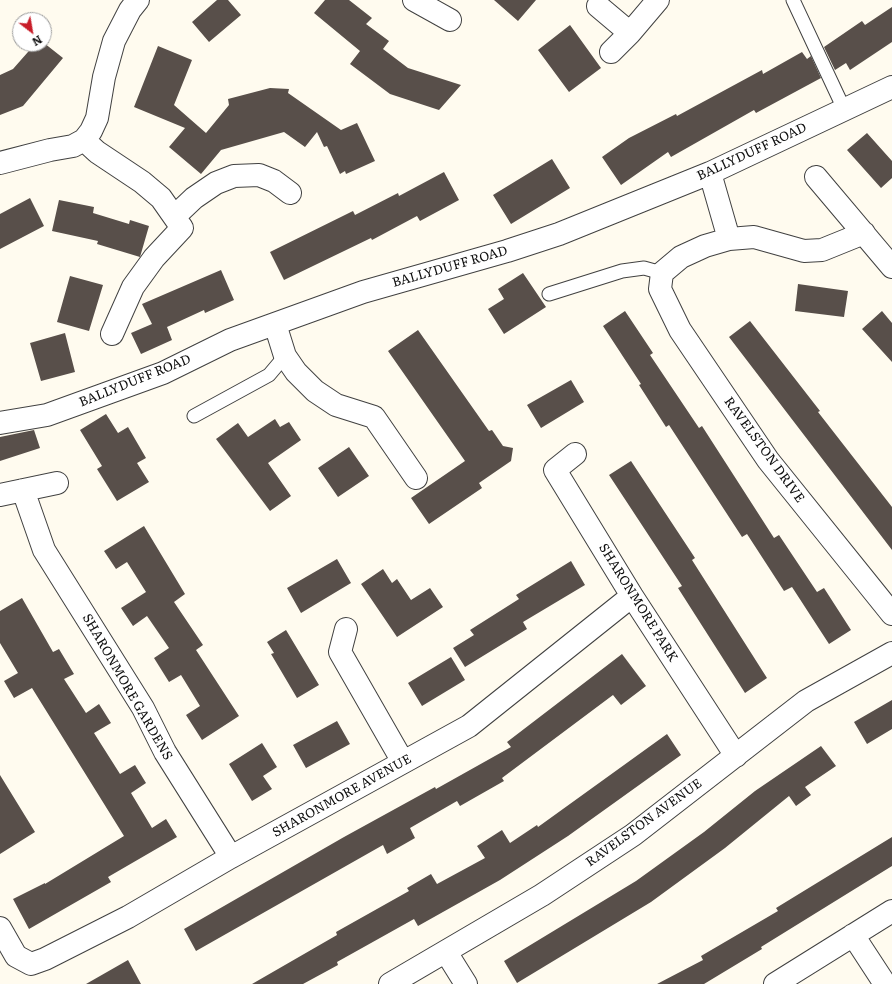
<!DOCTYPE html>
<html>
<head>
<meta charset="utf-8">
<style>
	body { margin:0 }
	#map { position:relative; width:892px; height:984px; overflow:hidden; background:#fffbef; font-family:Literata,serif }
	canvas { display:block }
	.north { position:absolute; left:12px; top:12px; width:40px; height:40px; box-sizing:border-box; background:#fff; border:1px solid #9f9f9f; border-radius:50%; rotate:149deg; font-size:11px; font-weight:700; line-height:16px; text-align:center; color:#0e0e0e }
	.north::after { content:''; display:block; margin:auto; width:14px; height:18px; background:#c81d29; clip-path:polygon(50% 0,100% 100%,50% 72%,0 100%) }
</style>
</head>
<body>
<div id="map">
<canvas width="892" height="984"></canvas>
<div class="north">N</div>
</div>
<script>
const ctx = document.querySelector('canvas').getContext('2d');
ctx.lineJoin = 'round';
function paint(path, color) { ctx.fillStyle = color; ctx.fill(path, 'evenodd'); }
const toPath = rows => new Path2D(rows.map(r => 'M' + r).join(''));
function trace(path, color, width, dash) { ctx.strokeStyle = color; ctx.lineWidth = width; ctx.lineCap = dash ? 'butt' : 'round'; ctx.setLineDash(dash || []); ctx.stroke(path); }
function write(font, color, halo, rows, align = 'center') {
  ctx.font = font + ' Literata,serif'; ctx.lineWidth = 4; ctx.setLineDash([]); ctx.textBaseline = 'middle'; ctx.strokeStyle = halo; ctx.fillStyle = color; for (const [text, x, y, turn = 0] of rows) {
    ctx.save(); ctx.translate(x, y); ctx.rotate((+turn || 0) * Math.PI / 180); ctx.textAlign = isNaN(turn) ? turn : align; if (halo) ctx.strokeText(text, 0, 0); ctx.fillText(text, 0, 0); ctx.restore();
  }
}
paint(toPath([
	[217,0,228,0,241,15,209,42,192,22],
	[325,0,349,0,372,18,366,24,389,41,383,49,408,68,461,85,439,110,390,94,350,64,360,51,314,13],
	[494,0,536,0,518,21],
	[892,7,892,42,850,70,846,63,835,70,824,47,862,21,865,25],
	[570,25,601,68,569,92,538,50],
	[44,43,63,58,23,106,0,115,0,75,13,69,35,44],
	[158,46,192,60,174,105,206,133,229,105,228,99,270,88,289,89,288,93,341,130,357,123,375,161,346,174,345,171,340,174,327,146,324,147,317,132,305,147,284,132,221,150,201,174,169,147,185,128,134,107],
	[802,52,807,59,811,56,821,78,756,113,754,110,671,157,668,152,621,185,602,157,629,138,676,114,677,116,762,70,763,74],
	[867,133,892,161,892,178,881,188,847,150],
	[552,159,570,188,511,224,493,195],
	[444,172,459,200,420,221,417,216,372,240,371,238,284,280,270,252,353,211,355,215,398,193,399,196],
	[30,198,44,226,0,249,0,214],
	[59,200,94,207,93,213,129,224,130,220,149,226,140,257,97,244,98,241,52,231],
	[221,270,234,300,205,313,204,310,167,327,172,340,141,354,131,333,152,324,142,304],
	[523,273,546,307,504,334,488,309,504,299,498,289],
	[70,276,103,285,89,331,57,322],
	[798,284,848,291,844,317,795,311],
	[625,311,653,353,650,355,699,428,702,426,774,538,779,535,817,592,824,588,851,630,829,644,792,587,784,591,747,534,742,537,669,425,666,427,639,385,641,384,603,326],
	[882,311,892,323,892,362,862,329],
	[750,321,820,411,818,412,892,507,892,550,729,337],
	[418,330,489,431,492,430,503,446,513,448,511,461,479,483,482,488,429,524,411,498,465,461,388,351],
	[65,333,75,372,41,381,30,343],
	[571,380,584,402,541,428,527,405],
	[106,414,118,433,128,427,146,458,137,463,149,482,117,501,97,469,102,466,80,430],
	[275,419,280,427,289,422,301,440,268,463,291,496,270,511,216,439,238,423,248,437],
	[34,430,40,448,0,461,0,437],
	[349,447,369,476,338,497,318,468],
	[631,461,695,558,692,560,767,678,745,693,678,588,682,586,609,475],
	[144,526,185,594,174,602,203,645,196,650,239,716,202,740,186,715,200,706,181,675,169,682,154,658,169,648,147,616,133,626,121,608,146,592,127,562,116,569,104,551],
	[337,559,351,583,301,613,287,588],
	[571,561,585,585,523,622,527,629,465,667,453,648,474,635,470,630,519,599,516,595],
	[383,569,392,583,397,579,411,600,430,588,443,607,397,637,361,584],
	[22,598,53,652,59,649,74,674,64,679,86,713,99,704,111,723,94,733,120,774,135,765,146,783,131,793,152,828,166,819,177,837,108,877,111,882,29,929,13,899,45,883,45,884,124,836,32,688,14,698,4,681,18,673,0,643,0,611],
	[286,630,319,685,297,698,271,654,274,653,267,642],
	[622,654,646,686,621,705,613,695,502,778,504,781,460,806,457,801,410,828,415,838,387,854,383,845,196,951,184,929,344,837,435,787,436,789,511,747,507,742],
	[451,657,465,680,422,706,408,683],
	[892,700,892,729,867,744,854,722],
	[337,721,350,744,306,768,293,745],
	[667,734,681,755,568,836,500,880,418,926,414,919,337,962,338,965,303,984,252,984,337,935,336,932,409,891,407,888,431,874,437,884,485,858,477,846,502,830,510,843,537,825,538,827],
	[262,743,277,767,263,776,272,789,252,801,229,764],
	[821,746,836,766,805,787,811,795,796,806,789,796,725,848,651,902,517,983,504,961,636,881,704,832,755,791],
	[0,775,35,832,0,854],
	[892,837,892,866,761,947,762,949,704,984,657,984,703,960,701,956,778,911,776,908],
	[128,960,141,984,86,984]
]), '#584f4a');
const service = toPath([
	[793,0,844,109],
	[549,294,622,271,644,268,662,273],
	[194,416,269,375,285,356]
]);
const minor = toPath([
	[414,0,450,20],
	[598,6,630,33],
	[611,52,630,33,658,0],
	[84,140,97,152,142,182,161,198,182,228,154,258,133,287,112,334],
	[0,163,50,150,73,146,84,140,91,131,97,118,104,77,114,41,130,10,138,0],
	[710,173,729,239],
	[816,177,892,267],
	[175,216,194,198,216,183,234,176,259,175,274,181,290,193],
	[864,233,822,250,804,251,754,237,729,239,705,246,681,257,662,273,660,289,680,330,768,460,892,614],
	[275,324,285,356,296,372,315,391,336,405,374,417,416,478],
	[0,423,47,415,163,373,230,340,363,292,507,251,559,234,710,173,892,87],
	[575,454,555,470,632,596,736,756],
	[23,490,44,550,143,708,165,752,231,857],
	[0,495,57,483],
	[346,629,340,652,403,762],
	[0,928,16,956,31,964,45,959,128,917,231,857,469,726,632,596],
	[853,935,885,984],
	[446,952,466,984],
	[390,984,542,895,633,835,806,701,892,653],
	[775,984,892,911]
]);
trace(service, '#414141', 15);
trace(minor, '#414141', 24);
trace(service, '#fff', 13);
trace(minor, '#fff', 22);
write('13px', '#0e0e0e', '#fff', [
	["BALLYDUFF ROAD",752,152,-25],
	["BALLYDUFF ROAD",450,267,-16],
	["BALLYDUFF ROAD",135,381,-22],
	["RAVELSTON DRIVE",764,450,54],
	["SHARONMORE PARK",638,603,58],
	["SHARONMORE GARDENS",127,687,60],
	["SHARONMORE AVENUE",342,796,-29],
	["RAVELSTON AVENUE",644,823,-36]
]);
</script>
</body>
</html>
